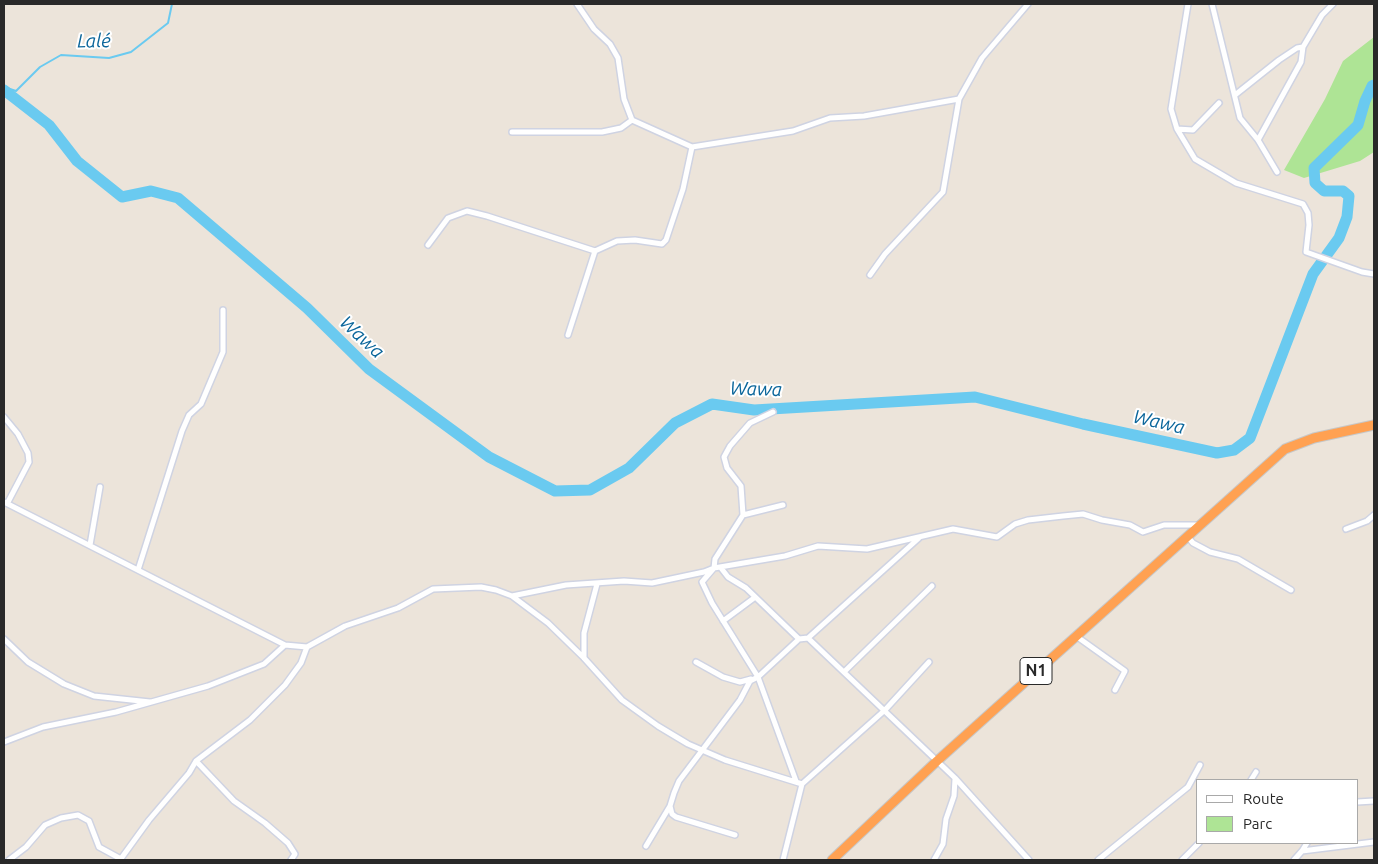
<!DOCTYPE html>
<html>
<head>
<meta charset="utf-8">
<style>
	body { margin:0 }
	#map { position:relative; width:1378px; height:864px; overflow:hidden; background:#ece4da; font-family:Ubuntu,sans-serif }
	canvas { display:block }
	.frame { position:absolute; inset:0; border:5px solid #292929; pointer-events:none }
	.legend { position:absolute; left:1196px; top:779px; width:162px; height:65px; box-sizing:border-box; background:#fff; border:1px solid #a9a9a9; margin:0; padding:6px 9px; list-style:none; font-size:15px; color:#292929 }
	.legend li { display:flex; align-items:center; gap:10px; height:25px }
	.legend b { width:25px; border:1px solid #a9a9a9 }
</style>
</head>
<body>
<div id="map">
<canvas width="1378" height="864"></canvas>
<div class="frame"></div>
<ul class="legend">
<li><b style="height:6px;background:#fff"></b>Route</li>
<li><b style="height:14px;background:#aee495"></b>Parc</li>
</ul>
</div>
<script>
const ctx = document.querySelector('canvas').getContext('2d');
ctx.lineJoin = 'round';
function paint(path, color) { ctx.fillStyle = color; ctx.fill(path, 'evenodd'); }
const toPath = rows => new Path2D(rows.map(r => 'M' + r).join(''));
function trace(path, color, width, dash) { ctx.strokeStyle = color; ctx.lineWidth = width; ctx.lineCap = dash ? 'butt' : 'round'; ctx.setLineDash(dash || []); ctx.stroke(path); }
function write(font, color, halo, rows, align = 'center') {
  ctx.font = font + ' Ubuntu,sans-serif'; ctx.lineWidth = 4; ctx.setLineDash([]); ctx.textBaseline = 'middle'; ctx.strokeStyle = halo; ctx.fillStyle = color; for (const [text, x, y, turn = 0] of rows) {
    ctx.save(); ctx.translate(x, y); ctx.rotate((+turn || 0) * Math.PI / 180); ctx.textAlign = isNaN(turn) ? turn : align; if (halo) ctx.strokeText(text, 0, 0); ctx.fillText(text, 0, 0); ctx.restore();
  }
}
paint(toPath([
	[1374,37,1374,152,1360,161,1304,178,1284,170,1325,99,1343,61]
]), '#aee495');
trace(toPath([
	[4,87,16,91,40,67,61,55,109,58,131,52,168,23,172,4]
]), '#6acaf0', 2);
trace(toPath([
	[4,90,49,125,77,161,122,197,151,191,178,198,307,308,369,369,489,457,555,491,590,490,629,468,675,423,712,404,754,410,975,397,1083,424,1217,453,1234,450,1250,438,1313,274,1339,238,1347,217,1349,196,1343,191,1324,191,1315,183,1314,168,1358,125,1365,101,1372,86,1374,85]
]), '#6acaf0', 11);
const street = toPath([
	[577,4,594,29,610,44,618,58,624,99,632,120,692,147,793,131,830,118,864,116,959,99],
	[1188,4,1171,109,1177,129,1193,130,1219,103],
	[1212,4,1240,118,1258,140,1277,172],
	[1235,95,1279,60,1297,48,1303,47],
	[1177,129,1195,159,1236,183,1303,204,1308,213,1309,225,1306,252,1362,272,1374,274],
	[512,132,602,132,621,128,632,120],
	[1258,140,1301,62,1303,47,1322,15,1333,4],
	[428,245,448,218,467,211,487,216,595,251,617,241,635,240,662,244,666,240,683,189,692,147],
	[870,275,885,254,943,192,959,99,982,58,1028,4],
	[568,335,595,251],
	[4,417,18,434,28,453,29,462,8,502],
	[4,502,285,645],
	[743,515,783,505],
	[1346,529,1367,521,1374,515],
	[1187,536,1193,543,1210,552,1238,559,1291,590],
	[90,545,100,487],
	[721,568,728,577,746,588,799,639],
	[138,570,182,431,189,415,201,404,223,352,223,310],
	[512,596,566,585,624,581,652,583,704,572,714,568,715,559,743,515,741,486,727,468,724,457,730,446,750,423,773,412],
	[723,621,754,598],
	[1076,636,1125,671,1115,690],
	[808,638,919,538],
	[4,639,28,662,64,684,94,696,150,702],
	[584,658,584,633,597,584],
	[696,662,723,677,740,682,751,679],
	[844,672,932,586],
	[4,742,43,727,116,712,208,686,264,664,285,645,307,647,345,626,398,608,433,589,481,587,496,590,512,596,548,623,584,658,622,700,658,726,688,744,725,760,802,784,783,860],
	[196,761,234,801,265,823,288,843,295,854,291,860],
	[1251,780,1256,772],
	[796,781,758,677,712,603,702,582,714,568,785,556,818,546,867,549,953,529,997,537,1015,524,1028,520,1063,516,1083,514,1102,520,1130,525,1143,532,1164,525,1198,525],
	[802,784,885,710,929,662],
	[1357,802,1374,801],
	[735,835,676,817,672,814,670,806,674,793,679,781,740,700,750,681,758,677,799,639,808,638,955,778,1029,860],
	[646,846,670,806],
	[1302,851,1307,843],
	[9,860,26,847,45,825,61,818,78,815,89,821,99,847,121,859],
	[120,860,149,820,189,773,196,761,250,720,285,685,301,663,307,647],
	[934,860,943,844,946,819,954,796,955,779],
	[1098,860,1188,787,1200,765],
	[1182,860,1199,843],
	[1294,860,1302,851,1374,842]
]);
const highway = toPath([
	[832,860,937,761,1285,449,1314,438,1374,425]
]);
trace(street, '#cfd3e2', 8);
trace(highway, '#c7c7c7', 11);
trace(street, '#fff', 5);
trace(highway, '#ffa152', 9);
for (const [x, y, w] of [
	[1036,671,32]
]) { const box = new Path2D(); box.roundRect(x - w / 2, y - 13.5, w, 27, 4); ctx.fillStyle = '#fff'; ctx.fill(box); trace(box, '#292929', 1); }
write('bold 16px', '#292929', null, [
	["N1",1036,671]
]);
write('italic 19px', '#0b669b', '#fff', [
	["Lalé",94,41,-1],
	["Wawa",362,337,43],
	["Wawa",756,389,2],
	["Wawa",1159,422,13]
]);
</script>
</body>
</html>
